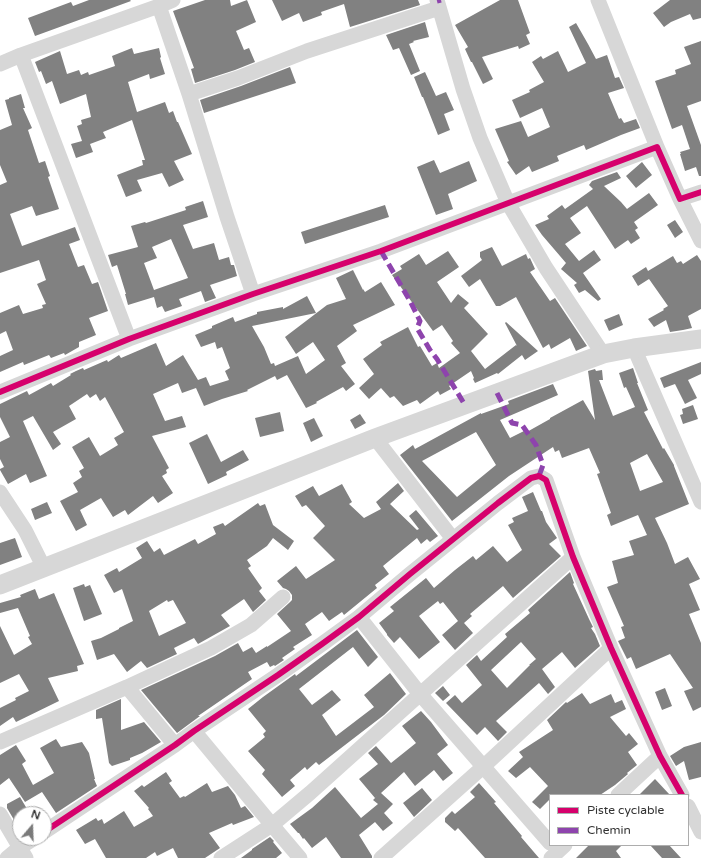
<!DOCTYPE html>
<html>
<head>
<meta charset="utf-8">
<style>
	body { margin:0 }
	#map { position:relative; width:701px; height:858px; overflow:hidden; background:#fff; font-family:"Varela Round",sans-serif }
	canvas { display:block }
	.legend { position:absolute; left:549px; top:794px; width:140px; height:52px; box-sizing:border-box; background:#fff; border:1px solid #adadad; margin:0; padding:5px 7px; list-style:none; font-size:12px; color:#333 }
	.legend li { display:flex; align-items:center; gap:8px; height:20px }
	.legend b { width:20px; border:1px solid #adadad }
	.north { position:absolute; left:12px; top:806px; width:40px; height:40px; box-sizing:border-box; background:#fff; border:1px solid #adadad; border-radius:50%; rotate:19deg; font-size:11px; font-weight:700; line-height:16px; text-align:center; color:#333 }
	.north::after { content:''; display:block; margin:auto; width:14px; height:18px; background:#7a7a7a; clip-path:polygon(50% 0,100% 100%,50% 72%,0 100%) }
</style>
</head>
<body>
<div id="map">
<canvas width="701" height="858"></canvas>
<ul class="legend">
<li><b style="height:5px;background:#d6006c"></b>Piste cyclable</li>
<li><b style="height:5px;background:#8e44ad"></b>Chemin</li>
</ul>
<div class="north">N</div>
</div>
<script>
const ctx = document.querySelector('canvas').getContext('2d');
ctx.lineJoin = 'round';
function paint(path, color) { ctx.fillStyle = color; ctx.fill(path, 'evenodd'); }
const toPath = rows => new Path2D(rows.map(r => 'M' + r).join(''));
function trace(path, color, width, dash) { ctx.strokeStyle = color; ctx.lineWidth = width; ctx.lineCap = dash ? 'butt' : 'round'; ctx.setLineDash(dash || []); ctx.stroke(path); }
paint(toPath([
	[89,0,130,0,131,1,35,36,28,18,71,2,73,6],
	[205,0,230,0,231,6,247,0,256,22,236,31,244,50,249,48,255,62,235,70,195,83,191,69,194,68,173,11],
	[272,0,418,0,420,5,350,27,344,4,321,12,322,15,303,22,299,13,282,21],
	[500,0,518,0,530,33,526,35,530,44,519,49,518,46,482,57,493,79,483,84,472,62,471,62,465,49,468,47,455,25],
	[670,0,701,0,701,18,693,20,690,14,671,22,664,27,653,13],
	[425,22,429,37,413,41,414,42,409,44,420,71,411,75,399,48,393,50,386,35],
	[576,23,588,44,596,59,607,55,615,78,619,77,624,88,608,93,619,119,621,118,624,123,636,119,640,128,621,135,586,150,584,145,557,156,559,161,532,172,529,166,516,175,507,162,509,161,495,129,521,121,528,137,550,127,542,108,520,118,512,100,530,92,529,90,544,82,532,62,541,56,543,59,558,51,568,72,586,63,569,27],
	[701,41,701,101,687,106,701,145,701,176,699,176,696,167,685,171,680,154,681,154,680,152,690,149,682,125,672,129,655,81,676,74,675,70,691,64,684,47],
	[132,48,134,54,159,48,161,57,160,58,165,74,150,79,149,74,128,82,137,112,165,102,169,113,173,111,177,122,178,122,192,154,174,161,184,180,169,187,162,173,137,180,142,191,126,197,117,175,143,165,142,160,145,160,132,120,103,132,106,138,90,144,93,152,76,158,71,144,82,141,77,126,82,124,81,120,91,117,86,94,60,104,52,81,46,84,41,71,39,72,35,62,60,51,67,74,79,70,81,75,88,72,89,75,115,66,112,56],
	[290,67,296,83,204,113,200,100,241,86],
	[425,72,436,96,446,92,454,110,444,114,450,130,438,135,423,97,422,97,414,77],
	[21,94,25,108,23,108,32,128,28,130,39,163,45,161,50,176,48,177,59,209,36,216,32,206,10,214,22,246,75,227,80,240,69,244,78,267,84,265,92,284,98,282,108,311,89,318,96,335,79,342,79,347,65,355,64,353,51,358,49,355,24,365,23,362,0,372,0,356,13,350,6,331,0,334,0,313,19,305,23,314,43,308,42,305,46,304,37,284,46,280,39,260,0,273,0,185,7,182,0,165,0,130,12,125,5,100,9,99,9,98],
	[434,160,440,173,469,161,477,181,448,194,453,209,436,215,417,167],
	[642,162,652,175,636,188,626,176],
	[617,172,621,178,604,186,621,202,627,209,649,193,658,205,634,222,638,228,635,230,640,238,631,244,628,240,615,249,587,206,570,218,581,233,565,244,579,261,594,250,601,260,583,273,601,299,598,301,585,290,579,293,574,285,577,283,561,269,566,263,542,235,535,225,549,219,547,216,562,205,565,209,593,189,589,185,592,181],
	[203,201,208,217,183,225,193,249,214,243,219,260,229,257,231,265,234,265,237,276,210,285,216,298,205,302,201,291,179,299,182,306,165,312,162,306,157,308,154,297,128,305,125,294,126,294,117,265,112,267,108,255,138,247,131,226,145,222,146,223,186,210,185,207],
	[171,239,188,278,154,290,144,263,157,258,152,247],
	[385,205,389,217,305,244,301,232],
	[675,220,683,232,675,238,667,225],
	[492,247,502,266,526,254,528,259,530,258,535,269,530,272,550,301,555,298,587,346,576,351,570,338,551,349,549,344,543,348,516,297,500,306,496,306,480,279,469,287,461,276,482,260,480,257,480,252],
	[448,251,459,267,437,282,451,303,458,294,469,303,464,308,488,334,471,351,485,369,516,345,517,346,505,323,506,322,538,351,525,360,522,355,498,374,497,373,475,383,473,379,474,378,471,371,449,386,451,389,440,395,438,391,420,404,417,400,403,406,394,396,390,398,381,388,369,399,359,388,374,374,363,359,382,345,380,342,408,327,418,347,420,346,432,366,437,363,439,368,460,353,451,343,453,341,442,325,433,331,392,275,402,269,400,266,419,254,426,265],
	[697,255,701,261,701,309,688,316,692,328,683,330,670,332,666,320,654,327,648,319,664,310,663,309,668,306,649,279,638,286,632,276,646,267,648,271,673,256,677,263,681,261,683,264],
	[353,270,363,290,363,289,365,292,381,282,395,305,353,325,357,331,337,346,346,363,341,366,355,384,346,391,343,387,316,402,317,403,306,408,287,375,277,380,275,376,247,390,248,391,222,399,204,406,196,388,182,393,178,383,153,394,165,421,182,416,186,427,152,436,169,468,166,470,167,473,162,476,173,493,158,503,153,496,128,515,125,510,113,517,101,498,80,510,87,525,76,531,60,501,78,492,73,483,82,477,79,471,84,468,72,447,89,437,100,456,118,445,114,438,124,432,105,397,100,401,96,394,90,398,87,394,69,406,76,419,53,432,61,444,53,450,33,416,23,421,47,476,30,483,26,474,8,484,0,470,0,469,4,467,0,459,0,442,10,437,0,417,0,404,27,391,29,395,51,383,53,386,71,375,70,374,76,371,83,368,84,370,107,360,108,362,119,355,121,358,156,343,166,366,183,355,198,380,206,377,210,386,229,380,225,371,230,368,222,347,217,349,215,342,201,347,195,335,212,328,212,326,233,317,235,322,257,314,257,312,283,307,283,309,307,296,316,313,252,326,264,347,271,364,274,363,275,366,298,356,306,374,325,360,313,342,296,354,285,337,327,305,346,299,336,278],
	[619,314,623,325,609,331,604,320],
	[701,362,701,374,688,380,697,398,685,404,675,384,664,388,660,378],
	[633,368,638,383,637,383,648,410,644,412,663,449,664,448,674,465,674,466,689,504,655,518,667,543,675,564,688,557,700,579,689,584,700,610,689,614,701,643,701,707,693,711,684,691,693,688,670,654,636,669,631,657,627,659,618,641,625,638,621,627,624,626,607,587,618,583,612,561,634,555,629,541,647,535,638,515,611,526,607,515,611,513,597,474,600,473,589,448,562,458,559,450,555,452,553,447,509,476,452,521,400,455,413,445,415,449,481,413,481,414,509,404,508,401,553,384,558,395,500,420,510,438,524,431,525,433,550,419,550,418,583,400,595,420,588,371,595,369,596,371,602,370,603,380,599,380,613,416,635,407,626,387,624,388,619,373],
	[476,432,496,465,457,497,422,461],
	[647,454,663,482,640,491,630,463],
	[693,405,698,419,683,424,680,415,683,414,682,409],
	[280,412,284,431,260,437,255,418],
	[360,414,366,423,355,429,350,420],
	[314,418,323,436,311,442,303,423],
	[207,434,221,462,243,450,249,460,226,472,227,475,208,484,189,443],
	[398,483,404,491,390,504,417,530,419,529,409,516,416,510,438,536,430,542,427,539,421,544,417,538,383,566,389,574,375,585,377,588,344,615,342,612,329,621,322,612,305,624,312,635,293,647,295,649,282,658,284,660,275,666,274,665,270,667,267,662,248,672,252,679,198,716,200,716,177,733,141,690,215,656,238,643,243,652,252,647,256,653,267,646,267,647,291,631,277,614,289,603,292,600,292,595,289,591,286,589,283,588,277,581,296,566,306,579,335,560,313,538,325,526,306,505,302,507,295,496,313,486,319,496,342,484,352,502,349,504,364,518,381,509,376,502],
	[533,492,541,511,542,511,546,522,557,538,549,544,561,556,513,598,503,586,470,614,472,616,464,623,473,633,455,650,442,635,458,621,443,602,440,604,438,601,419,616,440,642,419,659,400,637,394,643,387,635,387,634,379,623,394,611,390,607,426,578,434,588,455,570,473,556,476,560,493,546,507,562,522,550,508,525,514,522,512,518,528,511,522,497],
	[47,502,52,513,35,520,31,509],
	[258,503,260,506,265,504,273,525,294,541,288,550,273,538,267,546,247,560,251,566,248,568,262,588,259,591,266,600,253,612,244,599,221,615,230,626,198,644,194,638,174,648,177,654,147,668,141,661,127,672,114,654,97,660,91,641,101,638,119,629,119,628,133,621,122,589,114,593,104,575,117,568,119,572,142,558,136,548,147,541,154,552,160,548,164,555,195,539,198,544,216,534,213,527,223,523,225,526],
	[167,600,168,602,173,600,186,623,159,636,149,611],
	[15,538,22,557,0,565,0,543],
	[570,572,574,583,573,584,589,619,593,627,591,628,595,634,600,646,575,668,562,652,542,669,555,687,548,694,539,683,496,721,507,732,498,741,485,727,477,735,446,703,455,695,462,703,482,685,466,665,477,655,481,661,507,637,505,634,530,613,528,610],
	[521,642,536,659,529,665,530,665,507,688,491,670],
	[84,584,85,587,90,585,102,614,84,621,73,588],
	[35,589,39,599,54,593,84,664,77,666,78,671,48,678,59,701,16,722,13,717,0,726,0,708,16,700,15,698,29,691,19,674,0,683,0,626,14,655,32,644,28,637,30,636,18,608,0,613,0,603,21,597,20,595],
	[357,630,378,657,368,667,353,647,299,689,312,705,332,690,341,700,322,715,336,736,374,707,364,695,390,673,406,694,384,715,319,765,316,762,307,770,305,767,290,780,295,786,282,797,262,774,265,770,248,751,265,737,263,734,266,731,248,709,263,697,295,674,296,676],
	[443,686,450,695,443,701,435,693],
	[665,688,672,706,662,710,655,692],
	[582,693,590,704,611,694,615,703,622,700,626,709,610,717,626,736,629,733,638,744,628,752,637,765,627,773,628,774,615,785,600,795,550,795,550,799,540,809,532,802,548,786,530,767,516,778,508,771,523,757,519,752,553,730,547,720,566,702,567,703],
	[121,699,121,730,144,722,161,742,142,753,130,758,130,760,112,766,109,763,102,718,96,719,96,710],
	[421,711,431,722,448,745,437,754,453,773,443,781,434,770,415,786,404,772,381,793,393,804,384,813,393,823,383,831,375,822,359,835,372,856,372,858,341,858,326,837,312,848,304,838,303,839,299,833,298,833,290,824,312,808,335,787,361,818,378,804,373,800,379,794,375,798,359,779,378,764,368,753,376,746,391,763,416,743,402,726],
	[56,739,61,747,82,742,89,753,95,779,94,779,97,786,56,813,42,792,25,802,9,778,0,785,0,755,16,745,26,761,22,764,33,785,54,773,40,748],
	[701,742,701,777,689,780,684,761,676,766,670,756,684,747],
	[166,772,172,781,169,783,180,798,184,796,185,797,207,783,212,792,228,786,235,795,241,808,245,806,254,817,233,825,232,823,209,833,220,848,205,858,178,858,173,848,157,856,155,852,146,858,106,858,95,839,85,844,76,830,96,818,98,821,102,819,104,824,124,811,134,827,153,816,148,809,149,808,134,791,142,785,144,787],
	[655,779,670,795,639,795],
	[479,783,496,802,494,803,522,836,521,837,539,858,485,858,458,828,455,831,445,822,445,818,452,811,455,814,475,797,470,792],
	[422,788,432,800,414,817,403,803],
	[20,797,30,814,20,814,20,830,7,808,7,804],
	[270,837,274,841,273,842,282,853,276,858,241,858,252,850,252,849],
	[589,845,622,845,616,851,621,858,576,858],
	[650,845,669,845,681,858,662,858]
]), '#818181');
trace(toPath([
	[437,0,463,89,480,138,508,203,546,268,603,354],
	[598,0,657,147],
	[159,6,189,94,227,217,253,294],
	[21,55,129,339],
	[0,64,21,55,159,6,173,0],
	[189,94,238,78,307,51,439,8],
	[680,199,701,241],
	[634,348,701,502],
	[0,392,129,339,253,294,381,251,657,147,680,199,701,192],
	[375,438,453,539],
	[0,492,25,530,44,568],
	[359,617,420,694,550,843],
	[127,687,175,745],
	[194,731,272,825,300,858],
	[0,742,127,687,211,648,251,625,283,597],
	[618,795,660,756],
	[688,806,701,832],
	[0,814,26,858],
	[44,832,175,745,194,731,278,675,322,644,359,617,410,574,498,503,531,478,539,476,546,480,573,557,611,648,660,756,682,795],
	[7,858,19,848,35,838],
	[221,858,272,825,310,793,573,557],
	[381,858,484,766,611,648],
	[551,858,565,845]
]), '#d7d7d7', 15);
trace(toPath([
	[0,585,375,438,603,354,634,348,701,339]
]), '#d7d7d7', 19);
trace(toPath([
	[437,1,441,0],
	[381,251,410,301,420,321,417,328,430,350,437,359,465,405],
	[497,393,512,423,522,425,536,445,543,465,539,476]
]), '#8e44ad', 5, [10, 5]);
trace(toPath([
	[0,392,129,339,253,294,381,251,657,147,680,199,701,192],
	[44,832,175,745,194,731,278,675,322,644,359,617,410,574,498,503,531,478,539,476,546,480,573,557,611,648,660,756,682,795]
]), '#d6006c', 6);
</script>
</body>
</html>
